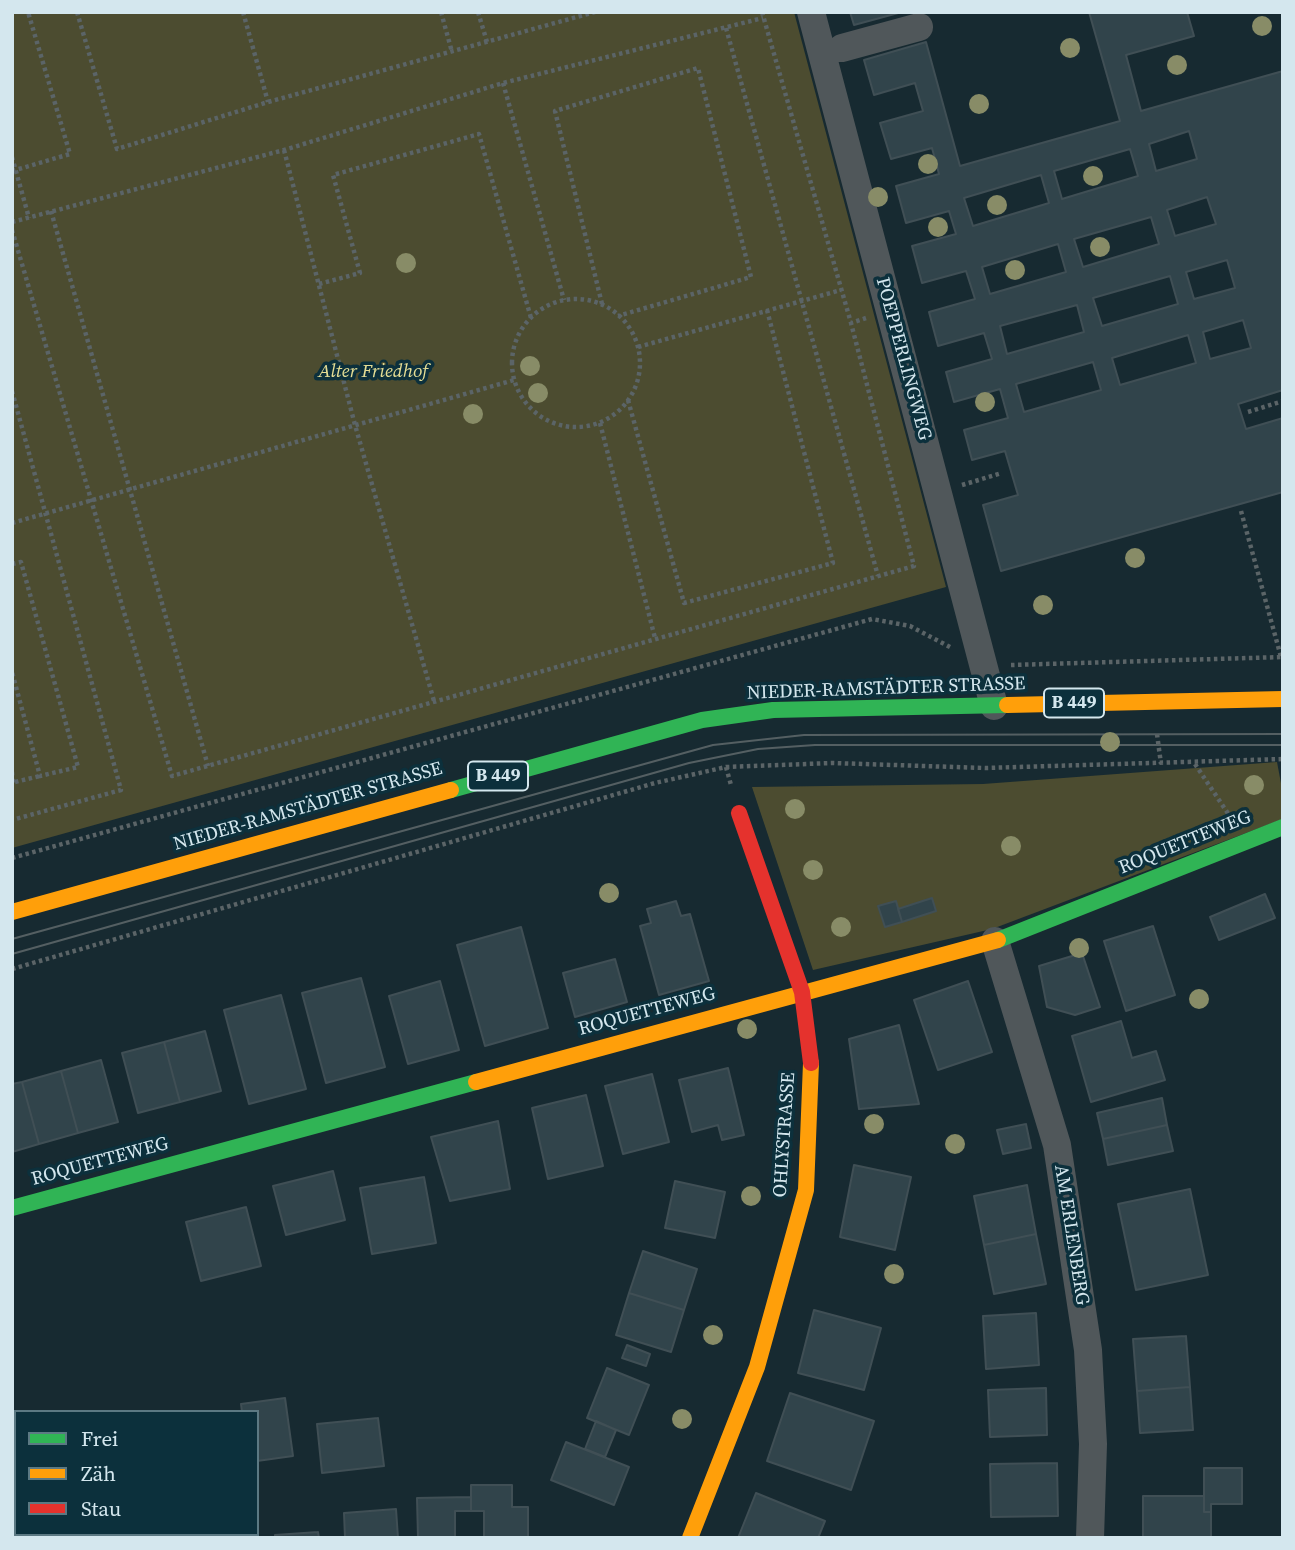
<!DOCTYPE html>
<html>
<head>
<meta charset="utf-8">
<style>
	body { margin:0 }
	#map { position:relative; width:1295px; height:1550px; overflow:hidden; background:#172a31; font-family:"Source Serif 4",serif }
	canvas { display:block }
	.frame { position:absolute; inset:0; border:14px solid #d4e7ee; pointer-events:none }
	.legend { position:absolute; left:14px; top:1410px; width:245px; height:126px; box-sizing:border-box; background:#0c303c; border:2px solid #5c7983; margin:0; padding:9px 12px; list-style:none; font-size:21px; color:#d4e7ee }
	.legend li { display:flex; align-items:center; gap:14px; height:35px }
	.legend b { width:35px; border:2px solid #5c7983 }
</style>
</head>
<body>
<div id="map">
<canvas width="1295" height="1550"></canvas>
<div class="frame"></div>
<ul class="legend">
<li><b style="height:9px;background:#30b455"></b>Frei</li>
<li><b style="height:9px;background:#ff9f0a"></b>Zäh</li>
<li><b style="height:9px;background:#e5322d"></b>Stau</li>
</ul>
</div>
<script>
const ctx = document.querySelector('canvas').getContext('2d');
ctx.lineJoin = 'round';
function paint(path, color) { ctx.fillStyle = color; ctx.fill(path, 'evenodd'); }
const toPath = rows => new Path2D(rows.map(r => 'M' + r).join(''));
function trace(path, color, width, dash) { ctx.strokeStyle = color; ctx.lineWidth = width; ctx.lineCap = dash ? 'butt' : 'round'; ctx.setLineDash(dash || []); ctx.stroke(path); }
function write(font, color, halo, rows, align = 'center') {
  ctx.font = font + ' "Source Serif 4",serif'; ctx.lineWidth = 7; ctx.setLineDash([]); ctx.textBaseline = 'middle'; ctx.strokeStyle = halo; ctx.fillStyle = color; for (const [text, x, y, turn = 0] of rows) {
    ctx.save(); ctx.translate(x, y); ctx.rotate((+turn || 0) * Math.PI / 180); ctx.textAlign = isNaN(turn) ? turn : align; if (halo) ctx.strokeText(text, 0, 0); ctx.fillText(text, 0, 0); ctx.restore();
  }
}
paint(toPath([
	[12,12,794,12,946,587,12,848],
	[1277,762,1283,794,1283,819,992,929,813,970,752,787,983,784]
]), '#4c4c30');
const building = toPath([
	[850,12,902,12,854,25,850,12],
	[1089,12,1187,12,1194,36,1126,55,1141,111,1283,71,1283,390,1238,404,1246,429,1283,418,1283,492,1001,571,983,505,1018,495,1005,451,972,460,964,430,1008,418,1000,389,954,402,946,372,992,359,984,333,938,346,929,312,975,299,966,271,922,283,912,246,956,234,949,211,906,223,896,186,939,174,932,148,891,159,880,123,923,111,915,83,874,95,864,60,926,42,960,166,1120,121,1089,12],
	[1189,131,1197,159,1156,171,1149,144,1189,131],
	[1130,149,1138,176,1062,199,1054,171,1130,149],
	[1041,175,1049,203,973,226,964,198,1041,175],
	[1207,197,1216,224,1175,236,1167,210,1207,197],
	[1151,217,1159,244,1083,267,1074,239,1151,217],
	[1058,244,1066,272,990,294,982,267,1058,244],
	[1227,260,1235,288,1194,299,1186,272,1227,260],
	[1170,276,1178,304,1102,326,1093,298,1170,276],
	[1077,305,1084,332,1007,354,1000,326,1077,305],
	[1243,320,1251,348,1210,359,1203,332,1243,320],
	[1188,335,1196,363,1120,385,1112,358,1188,335],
	[1093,362,1101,390,1024,412,1016,384,1093,362],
	[1265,894,1275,918,1219,940,1210,917,1265,894],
	[932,898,936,911,902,922,898,909,932,898],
	[676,901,681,916,690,914,709,981,659,995,640,926,651,923,647,909,676,901],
	[896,901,902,922,885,927,878,906,896,901],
	[1153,926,1175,995,1126,1011,1104,941,1153,926],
	[521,927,548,1028,485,1046,457,945,521,927],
	[1082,953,1100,1007,1075,1015,1047,1007,1039,966,1082,953],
	[615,959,627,1002,575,1017,563,973,615,959],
	[361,978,385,1067,326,1083,302,993,361,978],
	[440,981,459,1050,408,1064,389,996,440,981],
	[968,981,992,1052,938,1070,914,1000,968,981],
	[281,995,306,1089,249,1104,224,1010,281,995],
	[1121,1021,1132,1058,1156,1051,1165,1080,1091,1102,1072,1036,1121,1021],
	[899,1025,919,1104,859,1109,849,1039,899,1025],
	[205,1031,221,1091,180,1102,164,1042,205,1031],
	[164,1042,180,1102,138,1113,122,1053,164,1042],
	[101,1060,118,1122,78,1133,61,1071,101,1060],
	[728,1068,744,1135,722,1140,718,1125,692,1132,679,1080,728,1068],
	[61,1071,78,1133,39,1144,22,1082,61,1071],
	[652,1074,669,1142,623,1154,605,1086,652,1074],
	[22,1082,39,1144,12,1152,12,1084,22,1082],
	[586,1095,603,1166,548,1179,532,1108,586,1095],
	[1162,1098,1167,1125,1103,1139,1097,1113,1162,1098],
	[498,1121,510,1189,450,1201,431,1137,498,1121],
	[1026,1124,1031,1148,1003,1154,997,1130,1026,1124],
	[1167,1125,1173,1151,1108,1165,1103,1139,1167,1125],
	[854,1165,911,1177,895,1250,840,1237,854,1165],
	[333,1171,345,1220,286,1235,273,1186,333,1171],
	[424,1177,436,1243,372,1254,360,1188,424,1177],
	[675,1181,725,1192,715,1238,665,1228,675,1181],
	[1027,1185,1036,1234,984,1245,974,1196,1027,1185],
	[1190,1189,1208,1275,1136,1290,1118,1204,1190,1189],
	[246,1207,261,1266,201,1281,186,1222,246,1207],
	[1036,1234,1046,1284,994,1294,984,1245,1036,1234],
	[643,1251,697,1269,684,1310,629,1293,643,1251],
	[629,1293,684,1310,671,1352,616,1335,629,1293],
	[814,1310,881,1328,864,1390,798,1373,814,1310],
	[1036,1313,1039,1365,986,1369,983,1316,1036,1313],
	[1186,1336,1190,1387,1137,1391,1133,1339,1186,1336],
	[627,1345,650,1354,646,1366,622,1358,627,1345],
	[607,1368,649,1385,629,1435,587,1418,607,1368],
	[1190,1387,1193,1430,1140,1433,1137,1391,1190,1387],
	[1046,1388,1047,1435,990,1437,988,1390,1046,1388],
	[790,1393,874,1421,851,1490,767,1461,790,1393],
	[285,1398,293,1456,257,1461,257,1412,242,1412,241,1404,285,1398],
	[378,1418,384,1466,322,1473,317,1424,378,1418],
	[596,1421,616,1430,605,1457,585,1449,596,1421],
	[566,1442,629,1467,614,1505,551,1480,566,1442],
	[1057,1463,1058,1516,991,1517,990,1464,1057,1463],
	[1204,1468,1242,1468,1242,1504,1211,1504,1211,1512,1204,1512,1204,1468],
	[471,1485,512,1485,512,1507,528,1507,528,1538,484,1538,484,1511,471,1511,471,1485],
	[756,1493,825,1521,818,1538,738,1538,756,1493],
	[1143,1496,1204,1496,1204,1512,1211,1512,1211,1538,1143,1538,1143,1496],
	[471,1497,471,1511,455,1511,455,1538,418,1538,417,1498,471,1497],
	[396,1509,398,1538,345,1538,344,1513,396,1509],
	[318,1532,319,1538,275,1538,275,1535,318,1532],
	[244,1534,245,1538,199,1538,199,1535,244,1534]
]);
paint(building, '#31444b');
trace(building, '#404f55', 2);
trace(toPath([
	[77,12,117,149,268,102,595,12],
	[243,12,268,102],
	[441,12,452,52],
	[478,12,487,42],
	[762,12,851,323,866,318],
	[726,28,878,576],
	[503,83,564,300],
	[284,150,355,425,434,701],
	[12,157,29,218],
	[12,171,70,154,28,12],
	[51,211,208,766],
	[12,222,284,150,503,83,763,18],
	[12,230,172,776,914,566,851,323],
	[319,284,360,273,333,175,479,134,531,318],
	'512 363a64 64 0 1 1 128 0a64 64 0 1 1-128 0Z',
	[602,304,555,111,698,68,751,277,618,316],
	[638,347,841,290],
	[12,391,121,790,12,820],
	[628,400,684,603,833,563,767,310],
	[1248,412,1283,401],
	[600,423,655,638],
	[962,485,1002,473],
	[1241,511,1281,657],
	[12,523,514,380],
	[12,564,21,562,78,767,40,776,12,672],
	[1011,665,1283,657],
	[1157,734,1161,764],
	[1195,764,1229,815],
	[726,767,731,785],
	[12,772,13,783],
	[15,782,40,776],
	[12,858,872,619,910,626,950,647],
	[12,969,655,783,726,767,833,763,985,768,1283,759]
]), '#5b6467', 4.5, [3.5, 3.5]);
trace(toPath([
	[811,12,994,706],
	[842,48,919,27],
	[995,941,1057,1145,1088,1350,1093,1444,1090,1538]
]), '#50575a', 28);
trace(toPath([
	[451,790,702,720,773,710,1007,705],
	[998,940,1283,827],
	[12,1208,476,1082]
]), '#30b455', 16);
trace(toPath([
	[1007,705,1283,699],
	[12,912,451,790],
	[476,1082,998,940],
	[690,1538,757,1367,806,1190,811,1063]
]), '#ff9f0a', 16);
trace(toPath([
	[739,813,802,992,811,1063]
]), '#e5322d', 16);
trace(toPath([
	[12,939,713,745,804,735,1283,734],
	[12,954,689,763,758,749,815,745,1283,745]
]), '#545f62', 2);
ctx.fillStyle = '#888c67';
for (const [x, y] of [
	[1262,26],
	[1070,48],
	[1177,65],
	[979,104],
	[928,164],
	[1093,176],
	[878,197],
	[997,205],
	[938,227],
	[1100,247],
	[406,263],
	[1015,270],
	[530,366],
	[538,393],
	[985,402],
	[473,414],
	[1135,558],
	[1043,605],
	[1110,742],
	[1254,785],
	[795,809],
	[1011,846],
	[813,870],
	[609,893],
	[841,927],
	[1079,948],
	[1199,999],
	[747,1029],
	[874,1124],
	[955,1144],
	[751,1196],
	[894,1274],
	[713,1335],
	[682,1419]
]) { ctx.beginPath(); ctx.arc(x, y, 10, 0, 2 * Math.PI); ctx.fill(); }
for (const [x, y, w] of [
	[1074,703,60],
	[498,776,60]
]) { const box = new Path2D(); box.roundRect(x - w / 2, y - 14.5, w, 29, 5); ctx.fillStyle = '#0c303c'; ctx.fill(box); trace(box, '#d4e7ee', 2); }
write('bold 18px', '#d4e7ee', null, [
	["B 449",1074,703],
	["B 449",498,776]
]);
write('19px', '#d4e7ee', '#0c303c', [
	["POEPPERLINGWEG",903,359,75],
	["NIEDER-RAMSTÄDTER STRASSE",886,689,-2],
	["NIEDER-RAMSTÄDTER STRASSE",308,807,-16],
	["ROQUETTEWEG",1185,843,-22],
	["ROQUETTEWEG",647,1012,-15],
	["OHLYSTRASSE",785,1135,-86],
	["ROQUETTEWEG",100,1162,-15],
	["AM ERLENBERG",1071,1235,81]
]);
write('italic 19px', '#e5dd94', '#0c303c', [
	["Alter Friedhof",373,372]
]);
</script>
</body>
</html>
